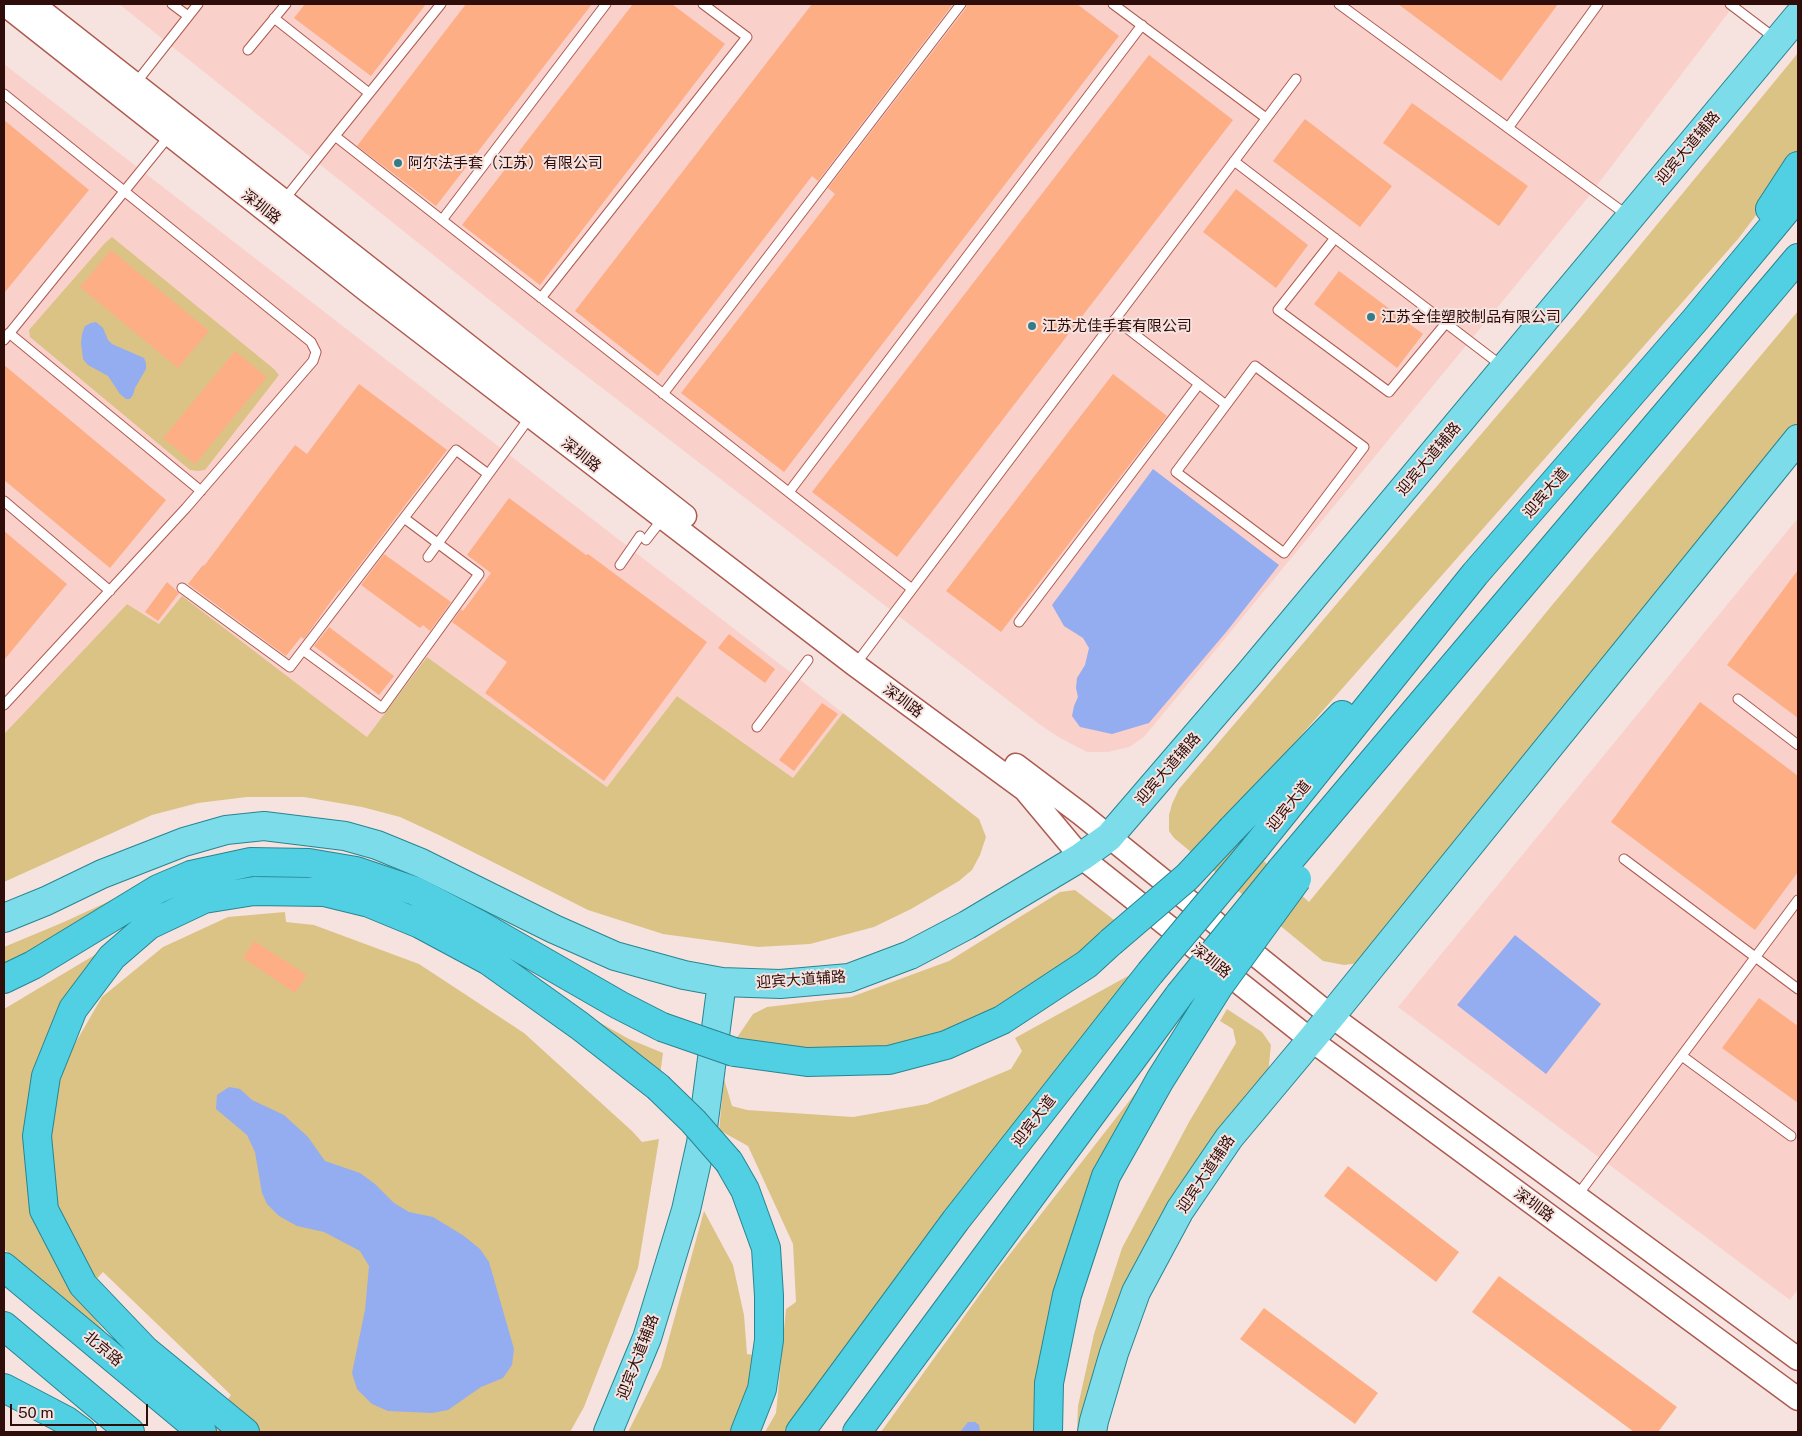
<!DOCTYPE html>
<html>
<head>
<meta charset="utf-8">
<style>
	body { margin:0 }
	#map { position:relative; width:1802px; height:1436px; overflow:hidden; background:#f6e3df; font-family:"Public Sans",sans-serif }
	canvas { display:block }
	.frame { position:absolute; inset:0; border:5px solid #2e0d0a; pointer-events:none }
	.scale { position:absolute; left:10px; top:1404px; width:138px; height:22px; box-sizing:border-box; border:2px solid #2e0d0a; border-top:0; padding-left:6px; font-size:15px; line-height:18px; white-space:nowrap; color:#2e0d0a; -webkit-text-stroke:4px #f6e3df; paint-order:stroke }
</style>
</head>
<body>
<div id="map">
<canvas width="1802" height="1436"></canvas>
<div class="frame"></div>
<div class="scale">50 m</div>
</div>
<script>
const ctx = document.querySelector('canvas').getContext('2d');
ctx.lineJoin = 'round';
function paint(path, color) { ctx.fillStyle = color; ctx.fill(path, 'evenodd'); }
const toPath = rows => new Path2D(rows.map(r => 'M' + r).join(''));
function trace(path, color, width, dash) { ctx.strokeStyle = color; ctx.lineWidth = width; ctx.lineCap = dash ? 'butt' : 'round'; ctx.setLineDash(dash || []); ctx.stroke(path); }
function write(font, color, halo, rows, align = 'center') {
  ctx.font = font + ' "Public Sans","Noto Sans SC",sans-serif'; ctx.lineWidth = 4; ctx.setLineDash([]); ctx.textBaseline = 'middle'; ctx.strokeStyle = halo; ctx.fillStyle = color; for (const [text, x, y, turn = 0] of rows) {
    ctx.save(); ctx.translate(x, y); ctx.rotate((+turn || 0) * Math.PI / 180); ctx.textAlign = isNaN(turn) ? turn : align; if (halo) ctx.strokeText(text, 0, 0); ctx.fillText(text, 0, 0); ctx.restore();
  }
}
paint(toPath([
	[119,4,1735,4,1585,201,1144,737,1129,747,1108,752,1087,752,1060,738,1039,724,541,341],
	[4,64,843,713,793,779,677,696,607,787,427,657,367,737,182,597,159,624,127,604,4,734],
	[1798,518,1798,1289,1790,1300,1398,1007]
]), '#fad0ca');
paint(toPath([
	[1798,53,1798,158,1788,173,1738,239,1223,824,1309,902,1553,604,1798,311,1798,423,1370,955,1359,963,1344,965,1323,961,1174,838,1169,831,1169,815,1172,804,1179,789,1581,317],
	[112,237,274,369,279,375,205,470,198,471,190,470,30,337,29,330,105,243],
	[182,596,367,737,427,657,607,787,677,696,793,778,843,713,979,819,986,837,980,855,972,870,959,881,911,909,874,927,810,944,758,947,663,934,588,910,441,836,400,817,362,807,304,797,247,797,198,803,152,815,4,882,4,734,127,604,159,624],
	[166,875,4,974,4,947,64,922],
	[1075,890,1122,926,954,1036,885,1054,732,1045,753,1014,767,1007,851,997,949,961,1060,892],
	[285,912,286,922,314,925,419,964,524,1033,632,1131,642,1142,659,1139,638,1268,584,1407,570,1432,204,1432,231,1395,103,1272,92,1284,56,1203,50,1155,57,1088,73,1047,102,997,163,947,228,917],
	[140,928,71,1003,38,1220,63,1278,112,1341,4,1249,4,1009],
	[1137,971,788,1432,765,1432,776,1413,786,1309,796,1302,793,1244,748,1146,719,1130,724,1079,732,1106,747,1110,853,1117,927,1104,1011,1069,1022,1051,1015,1038],
	[524,980,629,1039,663,1053,659,1082],
	[1227,1009,1262,1032,1271,1045,1268,1074,1170,1210,1083,1432,1077,1432,1078,1406,1094,1334,1122,1248,1189,1122,1236,1043,1233,1029,1220,1021],
	[1169,1050,1091,1191,1035,1432,881,1432,999,1268],
	[704,1211,733,1265,744,1315,747,1354,759,1356,738,1432,628,1432,661,1367]
]), '#dbc386');
paint(toPath([
	[96,322,103,328,108,340,112,344,144,358,146,363,146,369,135,388,133,395,130,399,126,399,120,394,108,376,88,365,83,359,81,343,82,334,85,326,91,323],
	[1153,469,1279,565,1227,631,1149,723,1112,734,1080,727,1072,716,1074,706,1078,697,1076,688,1077,678,1085,665,1089,648,1083,638,1064,626,1052,605],
	[1515,935,1601,1004,1546,1074,1457,1005],
	[229,1087,240,1089,252,1100,284,1115,308,1137,325,1161,360,1173,375,1184,394,1203,409,1212,433,1217,464,1236,480,1249,489,1262,514,1349,512,1365,503,1378,481,1387,448,1410,432,1413,388,1411,372,1404,357,1389,352,1373,365,1310,369,1266,360,1251,324,1232,297,1226,279,1216,267,1204,262,1193,255,1152,247,1135,216,1109,217,1095],
	[968,1422,975,1422,979,1425,980,1432,960,1432]
]), '#94acf0');
paint(toPath([
	[305,4,426,4,371,76,294,18],
	[466,4,592,4,436,206,357,146],
	[633,4,672,4,725,44,540,285,462,225],
	[812,4,953,4,818,181,812,176,658,376,575,311],
	[967,4,1077,4,1119,36,784,472,681,393,835,194,828,188,966,8],
	[1398,4,1558,4,1501,81],
	[1149,55,1233,120,897,557,812,492],
	[1412,103,1528,186,1499,226,1383,143],
	[1305,119,1392,186,1360,227,1273,161],
	[4,120,89,190,4,293],
	[1236,189,1308,245,1276,288,1203,232],
	[111,250,209,331,178,368,80,287],
	[1339,271,1423,334,1397,368,1314,304],
	[235,351,267,377,195,464,163,438],
	[4,365,166,500,110,568,4,480],
	[1113,374,1167,416,1001,632,946,591],
	[359,384,447,450,340,591,339,590,304,639,301,637,286,656,188,584,203,565,204,566,295,445,307,454],
	[509,498,586,555,588,554,707,642,604,781,485,693,507,662,452,622,461,609,463,611,491,573,467,555],
	[4,531,67,584,4,660],
	[384,554,451,602,430,631,423,625,420,628,361,585],
	[1798,570,1798,718,1727,665],
	[167,582,179,593,158,621,145,612],
	[329,627,394,676,379,695,314,646],
	[729,634,775,669,765,683,718,648],
	[1700,702,1798,776,1798,872,1755,930,1611,822],
	[822,703,838,714,794,771,779,760],
	[254,941,307,975,295,993,243,958],
	[1759,998,1798,1026,1798,1103,1722,1048],
	[1348,1166,1459,1252,1436,1282,1324,1196],
	[1499,1276,1677,1407,1658,1432,1634,1432,1472,1312],
	[1264,1308,1378,1393,1355,1424,1240,1339]
]), '#feae84');
const service = toPath([
	[172,4,188,16],
	[441,4,335,136,912,589],
	[1113,4,1266,118],
	[1339,4,1627,215],
	[1730,4,1776,39],
	[274,18,369,93],
	[248,50,286,4],
	[135,84,198,4],
	[4,94,311,342,316,352,313,361,186,508,4,705],
	[1508,128,1598,4],
	[1234,161,1502,366],
	[284,200,335,136],
	[442,220,606,4],
	[1335,238,1278,310,1389,392,1446,323],
	[541,298,747,37,703,4],
	[1115,319,1226,405,1255,366,1364,447,1284,553,1176,472,1226,405],
	[9,333,201,491],
	[4,340,169,136],
	[663,394,961,4],
	[789,492,1142,25],
	[4,501,110,591],
	[646,540,663,518],
	[428,557,530,417],
	[620,565,640,536],
	[182,588,290,667,456,450,488,474],
	[1019,622,1199,384],
	[303,650,382,708,479,574,404,518],
	[855,665,1296,79],
	[1738,699,1798,745],
	[757,727,808,660],
	[1624,859,1798,989],
	[1682,1056,1791,1136],
	[1577,1196,1798,900]
]);
const tertiary = toPath([
	[4,4,370,293,855,665,1025,790,1081,857,1311,1040,1798,1399],
	[33,4,685,516],
	[1016,765,1081,814,1331,1016,1798,1359]
]);
const primary = toPath([
	[4,918,46,901,102,874,184,842,226,830,264,826,345,836,377,845,421,863,554,929,615,956,684,975,722,982],
	[608,1432,647,1338,686,1210,701,1143,722,982,780,984,849,978,910,955,967,925,1081,857,1109,837,1249,674,1798,16],
	[1092,1432,1094,1421,1114,1353,1136,1292,1180,1210,1229,1138,1331,1016,1798,439]
]);
const trunk = toPath([
	[1770,209,1798,166],
	[1232,829,1342,715],
	[1255,848,1475,574,1695,320,1798,196],
	[1281,870,1798,258],
	[4,979,33,965,158,889,191,875,251,862,309,863,356,871,415,891,478,924,619,1005,662,1027],
	[734,1052,807,1062,889,1060,946,1045,1002,1020,1087,964,1111,942],
	[729,1162,745,1190,766,1248,769,1296,769,1340,762,1389,745,1432],
	[4,1267,202,1432],
	[4,1326,130,1432],
	[4,1388,67,1421,82,1432],
	[245,1432,145,1350,83,1285,44,1210,37,1136,46,1076,73,1009,112,957,149,925,204,899,254,891,324,892,369,903,420,924,489,961,580,1026,658,1087],
	[800,1432,956,1220,1150,973],
	[857,1432,1180,994],
	[1048,1432,1049,1383,1067,1295,1106,1176,1160,1080,1202,1013]
]);
trace(service, '#ad5b50', 11);
trace(tertiary, '#ad5b50', 25);
trace(primary, '#288591', 30);
trace(trunk, '#288591', 30);
trace(service, '#fff', 9);
trace(tertiary, '#fff', 22);
trace(primary, '#7cdce9', 28);
trace(trunk, '#50d0e2', 28);
const trunkBridge = toPath([
	[1111,942,1187,877,1232,829],
	[1150,973,1255,848],
	[1180,994,1281,870],
	[1202,1013,1219,986,1297,879],
	[662,1027,734,1052],
	[658,1087,693,1121,729,1162]
]);
trace(trunkBridge, '#288591', 30, []);
trace(trunkBridge, '#50d0e2', 28);
for (const [x, y, r, color] of [
	[398,163,5,"#367c87"],
	[1371,317,5,"#367c87"],
	[1032,326,5,"#367c87"]
]) { const dot = new Path2D(); dot.arc(x, y, r, 0, 2 * Math.PI); ctx.fillStyle = color; ctx.fill(dot); trace(dot, '#f6e3df', 2); }
write('15px', '#2e0d0a', '#f6e3df', [
	["迎宾大道辅路",1688,148,-50],
	["深圳路",261,207,38],
	["深圳路",581,455,38],
	["迎宾大道辅路",1429,459,-50],
	["迎宾大道",1546,493,-49],
	["深圳路",903,701,36],
	["迎宾大道辅路",1168,769,-49],
	["迎宾大道",1289,806,-51],
	["深圳路",1211,961,39],
	["迎宾大道辅路",801,980,-4],
	["迎宾大道",1034,1121,-52],
	["迎宾大道辅路",1206,1174,-56],
	["深圳路",1534,1205,36],
	["北京路",103,1349,40],
	["迎宾大道辅路",638,1357,-69]
]);
write('15px', '#2e0d0a', '#f6e3df', [
	["阿尔法手套（江苏）有限公司",408,163],
	["江苏全佳塑胶制品有限公司",1381,317],
	["江苏尤佳手套有限公司",1042,326]
], 'left');
</script>
</body>
</html>
